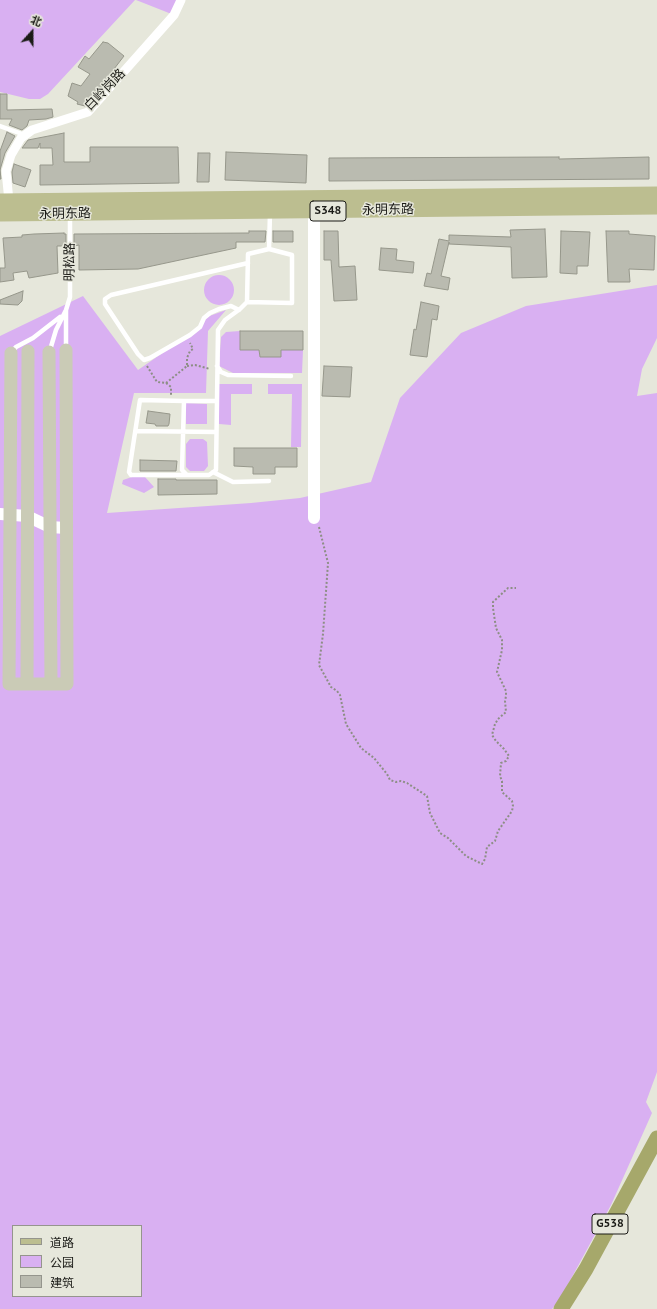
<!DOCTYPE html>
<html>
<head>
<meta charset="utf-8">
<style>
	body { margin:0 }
	#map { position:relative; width:657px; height:1309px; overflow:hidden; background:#e6e7db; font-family:"PT Sans","Noto Sans SC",sans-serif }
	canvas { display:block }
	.legend { position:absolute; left:12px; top:1225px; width:130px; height:72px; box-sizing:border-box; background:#e6e7db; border:1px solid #95958d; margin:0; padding:5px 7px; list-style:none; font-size:12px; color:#1b1b17 }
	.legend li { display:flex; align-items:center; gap:8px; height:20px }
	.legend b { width:20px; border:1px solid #95958d }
	.north { position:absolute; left:12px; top:12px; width:40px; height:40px; -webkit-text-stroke:3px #e6e7db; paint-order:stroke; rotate:21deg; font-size:11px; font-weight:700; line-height:16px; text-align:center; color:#1b1b17 }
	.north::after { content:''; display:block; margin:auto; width:14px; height:18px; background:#1b1b17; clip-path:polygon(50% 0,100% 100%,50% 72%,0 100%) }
</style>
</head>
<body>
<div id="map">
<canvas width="657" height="1309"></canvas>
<ul class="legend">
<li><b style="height:5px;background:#bcbe90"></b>道路</li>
<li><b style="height:11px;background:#d9b0f2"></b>公园</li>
<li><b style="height:11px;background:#babbb0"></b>建筑</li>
</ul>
<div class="north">北</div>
</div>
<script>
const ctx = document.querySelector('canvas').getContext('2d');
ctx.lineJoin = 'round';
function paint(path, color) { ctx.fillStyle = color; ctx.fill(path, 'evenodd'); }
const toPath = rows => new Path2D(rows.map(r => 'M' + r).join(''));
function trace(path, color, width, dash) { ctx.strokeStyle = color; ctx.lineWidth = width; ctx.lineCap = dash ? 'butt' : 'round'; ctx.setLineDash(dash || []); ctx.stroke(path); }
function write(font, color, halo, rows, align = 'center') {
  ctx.font = font + ' "PT Sans","Noto Sans SC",sans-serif'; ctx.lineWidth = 3; ctx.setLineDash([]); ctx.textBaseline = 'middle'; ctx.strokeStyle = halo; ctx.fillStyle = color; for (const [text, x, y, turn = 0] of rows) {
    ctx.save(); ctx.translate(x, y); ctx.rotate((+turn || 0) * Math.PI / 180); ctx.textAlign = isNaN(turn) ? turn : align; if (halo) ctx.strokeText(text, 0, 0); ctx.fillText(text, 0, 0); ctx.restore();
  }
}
paint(toPath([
	[0,0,135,0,48,94,40,99,29,99,0,92],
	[136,0,181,0,174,15],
	'204 290a15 15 0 1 1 30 0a15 15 0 1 1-30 0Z',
	[657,285,657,338,642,369,637,396,657,393,657,1072,646,1102,652,1113,611,1205,559,1301,552,1309,0,1309,0,336,83,296,138,370,200,327,204,318,226,310,208,331,206,393,134,393,107,513,251,503,300,498,371,482,400,398,461,333,526,306],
	[13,1226,141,1226,141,1296,13,1296],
	[240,331,240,350,259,350,260,357,281,357,281,350,303,350,302,373,233,373,219,366,221,337,226,332],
	[219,384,252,384,252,394,231,394,231,425,219,424],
	[268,384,302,384,301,447,291,447,292,394,268,394],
	[186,403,207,404,207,424,186,424],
	[190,439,203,439,207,442,208,466,204,471,190,471,186,467,186,444],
	[135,476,145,477,154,487,144,493,122,484,123,480]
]), '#d9b0f2');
const building = toPath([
	[103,42,108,43,124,56,114,69,115,70,107,81,85,106,77,104,78,102,68,96,72,83,81,86,90,74,78,67,85,56,89,59,103,42],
	[0,94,7,94,7,110,52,109,53,117,46,119,29,120,27,126,22,130,9,125,12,119,0,119,0,94],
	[7,132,15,136,5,153,0,170,1,179,0,179,0,151,7,132],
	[64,133,64,162,90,162,90,147,178,147,179,183,40,185,40,165,53,165,52,148,40,148,40,143,38,148,22,148,28,140,64,133],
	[226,152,307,155,306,183,225,180,226,152],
	[198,153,210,153,209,182,197,182,198,153],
	[559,157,559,159,649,157,649,179,329,181,329,158,559,157],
	[14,164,31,170,25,187,13,183,12,172,14,164],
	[545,229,547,277,512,278,511,247,449,244,449,242,441,276,450,278,448,290,424,286,427,273,431,274,439,239,449,241,449,235,511,237,510,230,545,229],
	[249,231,266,231,265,242,236,242,236,248,138,269,79,270,79,245,74,246,74,234,249,233,249,231],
	[273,231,293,231,293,242,273,242,273,231],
	[324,231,338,231,339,267,355,266,357,300,334,301,331,260,324,260,324,231],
	[561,231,590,232,588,266,577,266,577,274,560,273,561,231],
	[606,231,629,231,629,234,655,236,654,270,629,269,630,282,608,282,606,231],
	[64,233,64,234,66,234,66,246,57,246,58,273,29,278,27,271,13,273,14,280,0,282,0,268,5,268,5,264,3,238,22,237,22,235,34,234,64,233],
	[381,248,397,249,396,260,414,262,413,273,379,270,381,248],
	[23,291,22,301,18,305,0,304,0,300,23,291],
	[421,302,439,306,437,320,432,319,427,357,410,355,414,329,416,330,421,302],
	[240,331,303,331,303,350,281,350,281,357,260,357,259,350,240,350,240,331],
	[324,366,352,367,350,397,322,396,324,366],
	[148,411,170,414,169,424,168,426,156,426,155,424,146,423,148,411],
	[234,448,297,448,297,467,275,467,275,474,253,474,253,467,234,466,234,448],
	[140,460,177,461,176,471,140,471,140,460],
	[158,479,176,479,176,480,217,480,217,494,158,495,158,479]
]);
paint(building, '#babbb0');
trace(building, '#96978b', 1);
trace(toPath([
	[147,366,157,382,166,383,171,387,171,395],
	[187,366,195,365,210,369],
	[166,383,187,366,187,358,190,351,193,349,190,343],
	[319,527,328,563,323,634,319,665,331,687,337,691,340,695,346,724,361,748,374,758,387,774,390,780,396,782,401,781,407,783,427,796,430,813,440,833,448,838,466,856,482,864,485,859,487,847,495,841,498,831,512,811,513,806,512,801,502,792,502,781,500,776,501,763,506,761,509,756,504,749,496,741,492,735,495,724,498,719,506,712,505,701,506,696,506,691,497,672,502,650,502,640,496,628,493,608,493,602,508,588,516,588]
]), '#8d8e85', 2, [2, 2]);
trace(toPath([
	[0,126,25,135],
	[247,302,292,303,292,255,269,249],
	[66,310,66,348],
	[239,310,231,306,219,309,210,313,204,318,200,327,190,335,150,358,144,360,138,354,105,304,105,299,111,295,248,263],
	[50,350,56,330,66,310,70,297,70,215],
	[12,352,16,347,33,338,60,317],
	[217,366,221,372,228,375,291,376],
	[184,401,140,400,129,472,131,475,187,475],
	[217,401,184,401,182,470,187,475,209,475,216,470,218,330,225,320,240,309,247,302,248,254,269,249,270,213],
	[136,431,216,432],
	[213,472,233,482,269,481]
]), '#fff', 4.5);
trace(toPath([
	[9,201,6,171,11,155,21,138,32,130,88,112,174,15,181,0]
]), '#fff', 9);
trace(toPath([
	[0,514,27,516,50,527,66,528],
	[314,518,314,203]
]), '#fff', 12);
trace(toPath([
	[49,352,51,684],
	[11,353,9,684,67,684,66,350],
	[27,684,28,351]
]), '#cacbb6', 13);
trace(toPath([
	[0,201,657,194],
	[0,214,657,207]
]), '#bcbe90', 15);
trace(toPath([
	[561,1309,586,1269,657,1138]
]), '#a6a86b', 15);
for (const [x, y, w] of [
	[328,211,36],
	[610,1224,36]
]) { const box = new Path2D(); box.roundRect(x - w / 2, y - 10, w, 20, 3); ctx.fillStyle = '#e6e7db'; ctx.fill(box); trace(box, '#1b1b17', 1); }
write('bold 12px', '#1b1b17', null, [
	["S348",328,211],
	["G538",610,1224]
]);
write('13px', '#1b1b17', '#e6e7db', [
	["白岭岗路",105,90,-46],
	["永明东路",388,210,-1],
	["永明东路",65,214,-1],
	["明松路",70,262,-89]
]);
</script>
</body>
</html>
